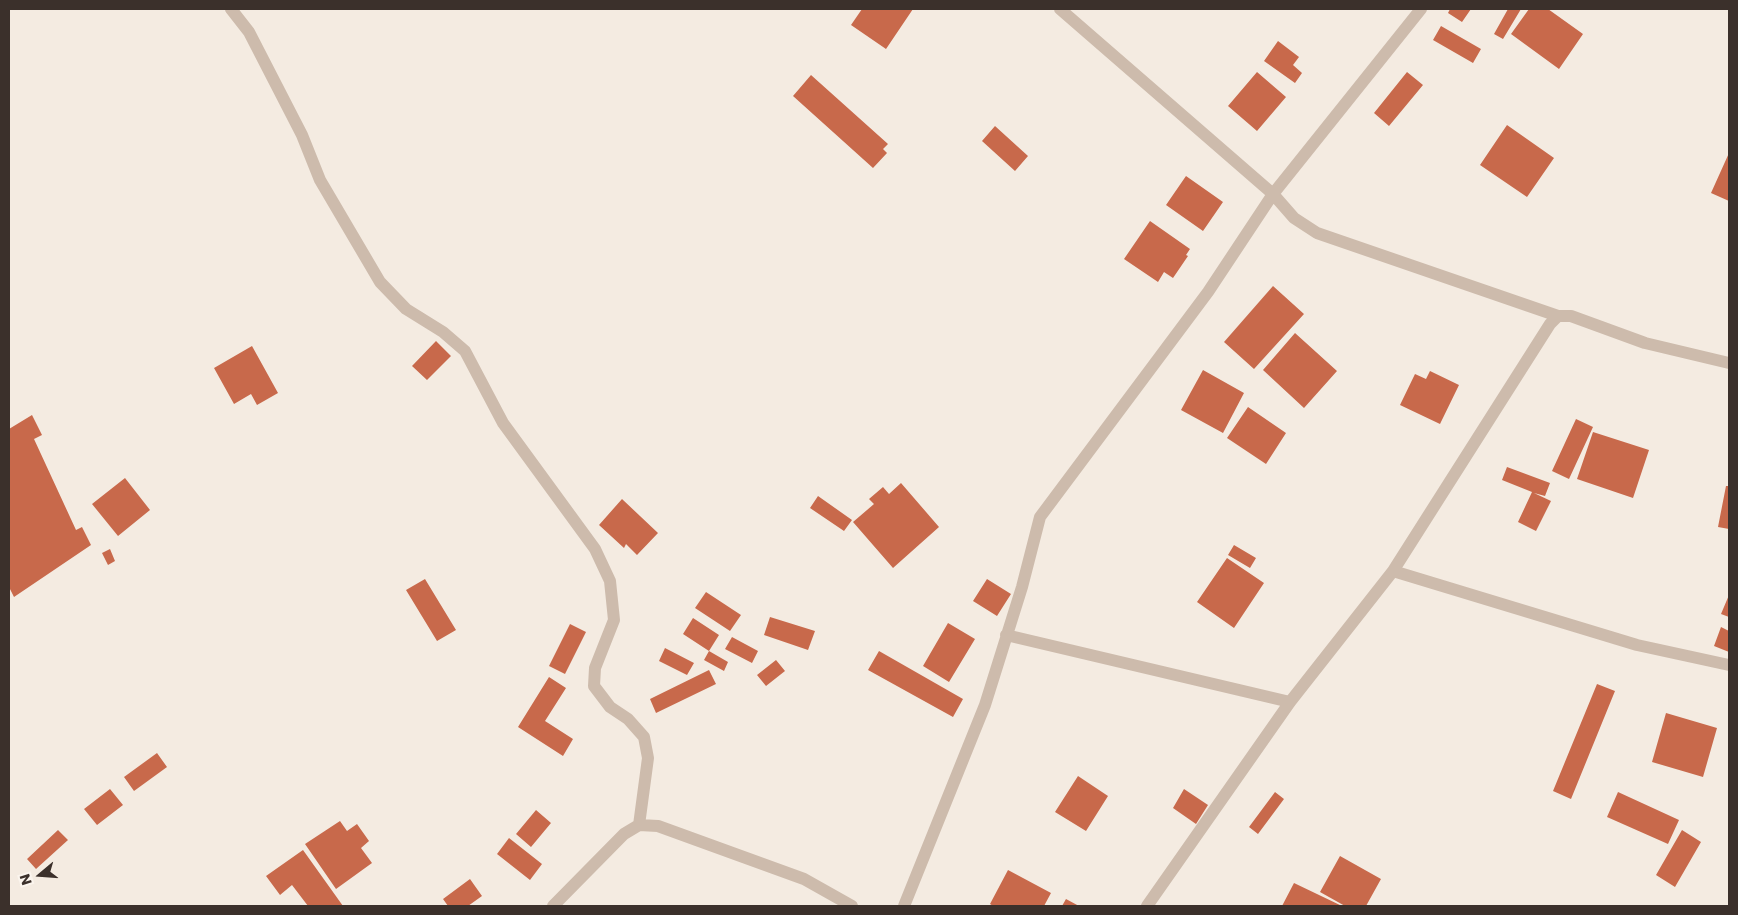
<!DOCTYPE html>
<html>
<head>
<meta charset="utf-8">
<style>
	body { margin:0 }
	#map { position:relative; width:1738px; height:915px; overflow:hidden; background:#f4ebe1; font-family:Poppins,sans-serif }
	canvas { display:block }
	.frame { position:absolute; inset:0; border:10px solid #3b302b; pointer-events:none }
	.north { position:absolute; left:15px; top:850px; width:50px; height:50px; -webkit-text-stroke:4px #fbf5ee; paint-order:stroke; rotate:252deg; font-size:14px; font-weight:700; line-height:20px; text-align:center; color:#3b302b }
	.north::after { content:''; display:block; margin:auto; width:18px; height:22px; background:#3b302b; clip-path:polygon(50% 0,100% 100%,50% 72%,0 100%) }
</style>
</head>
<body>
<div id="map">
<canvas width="1738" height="915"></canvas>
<div class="frame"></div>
<div class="north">N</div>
</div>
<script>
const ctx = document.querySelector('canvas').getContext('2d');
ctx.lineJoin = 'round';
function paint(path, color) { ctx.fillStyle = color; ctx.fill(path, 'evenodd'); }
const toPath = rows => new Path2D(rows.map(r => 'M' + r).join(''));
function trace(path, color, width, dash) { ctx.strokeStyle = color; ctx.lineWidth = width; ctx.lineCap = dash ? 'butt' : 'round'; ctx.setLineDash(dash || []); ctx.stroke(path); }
paint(toPath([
	[862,9,913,9,886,49,851,25],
	[1450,9,1471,9,1462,22,1448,13],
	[1508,9,1521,9,1503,39,1494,34],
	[1529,9,1548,9,1583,34,1559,69,1511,34],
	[1441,26,1481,49,1473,63,1433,40],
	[1278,41,1299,57,1293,65,1302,73,1295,83,1264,61],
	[1257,72,1286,97,1257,131,1228,106],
	[1407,72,1423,85,1389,126,1374,113],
	[811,75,888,144,883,149,887,153,873,168,793,96],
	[1507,125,1554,158,1527,197,1480,165],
	[995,126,1028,156,1015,171,982,141],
	[1729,153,1729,201,1711,193],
	[1186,176,1223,202,1203,231,1166,205],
	[1150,221,1190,249,1186,255,1188,256,1173,278,1164,272,1158,282,1124,259],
	[1273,286,1304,314,1254,369,1224,342],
	[1295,333,1337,371,1304,408,1263,370],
	[436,341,451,356,427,380,412,366],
	[252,346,278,393,257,405,251,394,234,404,214,368],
	[1203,370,1244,393,1223,433,1181,410],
	[1430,371,1459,385,1440,424,1400,405,1415,374,1426,379],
	[1248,407,1286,433,1266,464,1227,438],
	[32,415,42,435,34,439,76,530,82,527,91,545,14,597,9,587,9,429],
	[1576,419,1593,427,1569,479,1552,471],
	[1593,432,1649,450,1633,498,1577,479],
	[1507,467,1550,483,1545,496,1534,493,1551,501,1536,531,1518,522,1532,492,1502,480],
	[125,478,150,510,118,536,92,504],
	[901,483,939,527,893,568,853,522,874,504,869,499,883,487,889,494],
	[1726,486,1729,486,1729,529,1718,527],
	[818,496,852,520,844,531,810,508],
	[622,499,658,533,637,555,626,544,624,548,599,525],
	[1234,545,1256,558,1250,568,1228,555],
	[110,549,115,561,108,565,102,553],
	[1227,558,1264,583,1234,628,1197,602],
	[425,579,456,630,437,641,406,590],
	[987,579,1011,594,997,616,973,601],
	[706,592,741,615,730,631,695,608],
	[1729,595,1729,617,1721,614],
	[770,617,815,631,808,650,764,635],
	[693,618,719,635,709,651,728,662,724,671,704,660,709,651,683,634],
	[948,623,975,639,949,682,923,666],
	[570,624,586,632,565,674,549,666],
	[1721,627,1729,631,1729,652,1714,646],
	[732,637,758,651,752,663,725,649],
	[665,648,694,663,687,675,659,661],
	[879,651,963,699,953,717,868,670],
	[776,660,785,671,766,686,757,675],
	[709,670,716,684,656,713,650,699],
	[549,677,566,688,545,721,573,739,563,756,518,727],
	[1597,684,1615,691,1571,799,1553,791],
	[1666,713,1717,728,1703,777,1652,762],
	[157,753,167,767,134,791,124,777],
	[1078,776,1108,796,1086,831,1055,812],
	[110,789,123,805,97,825,84,809],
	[1184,789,1208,805,1196,824,1173,808],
	[1275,792,1284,799,1258,834,1249,827],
	[1618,792,1679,820,1668,844,1607,817],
	[536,810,551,823,531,847,516,834],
	[340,821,347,831,357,824,369,841,361,848,372,863,336,889,305,844],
	[58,830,68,840,36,869,27,859],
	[1682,830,1701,842,1675,887,1656,875],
	[509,838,542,864,530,880,497,854],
	[303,850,343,906,308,906,292,885,280,895,266,876],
	[1340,856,1381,879,1366,906,1345,906,1320,892],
	[1008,870,1051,893,1044,906,993,906,990,904],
	[470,879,482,896,468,906,448,906,443,899],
	[1294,883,1342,906,1282,906],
	[1066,899,1079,906,1062,906]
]), '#c8694b');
trace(toPath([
	[231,9,249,32,302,135,320,180,380,282,406,309,443,332,465,351,503,423,595,549,610,581,614,620,595,668,594,686,610,707,628,719,644,737,648,758,639,825],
	[1060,9,1273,194,1294,218,1317,233,1558,316,1571,316,1645,343,1729,363],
	[1393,571,1637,645,1729,665],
	[1006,635,1290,702],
	[553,906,624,834,639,825,658,826,804,879,852,906],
	[904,906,985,705,1022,587,1040,517,1208,292,1273,194,1421,9],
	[1147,906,1290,702,1393,571,1550,324,1558,316]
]), '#cdbbac', 12);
</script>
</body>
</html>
